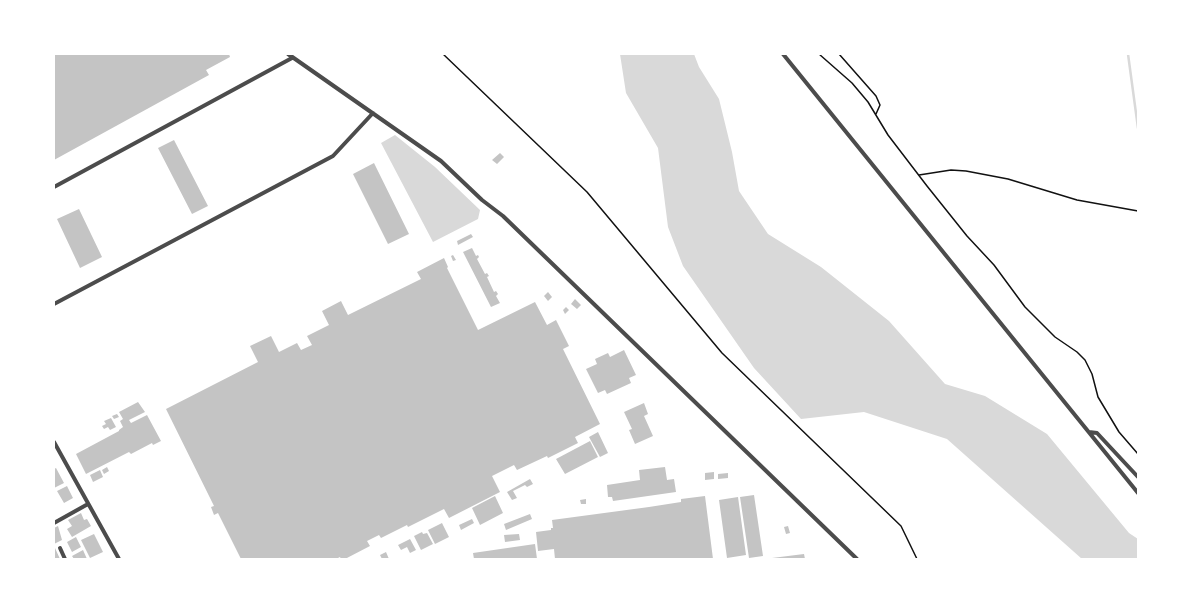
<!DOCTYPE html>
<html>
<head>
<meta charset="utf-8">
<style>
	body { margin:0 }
	#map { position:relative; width:1192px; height:613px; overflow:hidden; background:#fff; font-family:"Fira Sans Condensed",sans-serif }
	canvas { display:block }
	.frame { position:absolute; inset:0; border:55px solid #fff; pointer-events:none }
</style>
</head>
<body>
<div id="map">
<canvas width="1192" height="613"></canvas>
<div class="frame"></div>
</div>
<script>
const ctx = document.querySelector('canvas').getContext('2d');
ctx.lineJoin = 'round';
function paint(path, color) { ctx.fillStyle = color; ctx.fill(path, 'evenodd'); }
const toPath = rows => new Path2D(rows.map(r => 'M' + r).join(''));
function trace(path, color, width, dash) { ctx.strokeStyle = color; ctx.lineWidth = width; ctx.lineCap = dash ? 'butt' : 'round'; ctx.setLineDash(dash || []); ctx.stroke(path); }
paint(toPath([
	[620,54,694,54,699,67,719,99,732,152,739,191,768,234,821,267,889,321,945,384,985,396,1047,434,1129,533,1138,539,1138,559,1082,559,947,439,864,412,801,419,754,368,683,266,668,227,658,148,626,93],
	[395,135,435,167,480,210,478,219,433,242,381,143]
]), '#d9d9d9');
trace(toPath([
	[1128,54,1138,128]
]), '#d9d9d9', 2.5);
paint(toPath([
	[54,54,229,54,230,57,206,70,209,75,54,160],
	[174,140,208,206,192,214,158,148],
	[500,153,504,157,497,164,492,160],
	[374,163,409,234,388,244,353,174],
	[79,209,102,257,80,268,57,219],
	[471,234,473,237,458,245,457,241],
	[472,248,476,256,478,255,479,257,477,259,485,274,487,273,489,276,487,277,494,292,496,291,498,294,496,296,500,303,491,307,463,252],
	[453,255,456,260,453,261,451,256],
	[444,258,448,267,447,268,478,330,535,302,547,325,556,320,569,346,563,349,600,424,575,437,578,443,548,458,547,456,517,470,514,465,492,476,500,492,449,518,444,509,408,527,407,525,381,538,379,535,367,541,370,546,345,559,341,559,340,557,336,559,241,559,218,513,214,515,211,507,214,506,166,409,258,362,250,346,271,336,279,352,297,343,301,350,312,345,307,336,329,325,322,311,341,301,348,315,421,279,417,272],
	[548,292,552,297,548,301,544,296],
	[575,299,581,305,577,309,571,304],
	[566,307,569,310,565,314,563,310],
	[624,350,636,375,629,378,631,383,607,394,605,390,598,393,586,369,597,364,595,359,608,353,610,357],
	[138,402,145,412,129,420,131,423,147,415,161,441,153,445,152,443,131,454,129,452,86,474,76,454,119,431,119,430,123,427,120,421,123,419,119,412],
	[644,403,648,414,644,416,653,436,635,444,629,430,632,429,624,412],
	[117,414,119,417,114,419,112,416],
	[111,418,116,427,110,430,108,427,104,429,102,426,106,424,104,421],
	[598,432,608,453,600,457,589,437],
	[590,441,598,457,565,474,556,459],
	[107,467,109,471,104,474,102,470],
	[665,467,667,480,674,479,676,492,613,501,612,497,608,497,607,485,640,480,639,470],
	[56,468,64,483,54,488,54,469],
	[100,470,103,477,93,482,90,475],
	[714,472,714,479,705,480,705,473],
	[728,473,728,478,718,479,718,474],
	[530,479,533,484,527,487,525,485,513,491,517,498,512,500,507,492],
	[67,486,73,498,64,503,57,491],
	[754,495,763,556,749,558,740,497],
	[495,496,503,513,480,525,472,508],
	[705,496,713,559,555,559,554,549,538,551,536,532,551,530,551,528,553,528,552,520,649,507,681,502,681,499],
	[738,497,746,555,727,558,719,500],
	[586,499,586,504,581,504,580,500],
	[81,513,84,520,87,519,91,526,72,537,67,529,72,526,68,520],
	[530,514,532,519,506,530,504,524],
	[472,519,474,523,461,530,459,525],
	[442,523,449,537,435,544,428,530],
	[58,526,62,540,54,544,54,528],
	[788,526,790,533,786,534,784,527],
	[422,532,423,534,427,533,433,544,421,550,414,536],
	[94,534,103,552,90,558,81,540],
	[519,534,520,540,505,542,504,535],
	[76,537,81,547,72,552,67,542],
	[410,539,416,550,410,553,407,547,401,550,398,545],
	[535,544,537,559,474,559,473,553],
	[55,548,60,559,54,559],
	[83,550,87,559,74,559,72,556],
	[386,552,389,559,382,559,380,555],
	[804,554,805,559,772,559,772,558]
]), '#c4c4c4');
trace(toPath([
	[443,54,587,192,722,353,901,526,917,559],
	[819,54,852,83,868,102,888,135,927,186,967,236,994,265,1025,307,1055,337,1077,352,1085,360,1092,374,1098,397,1119,432,1138,454],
	[839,54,876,96,880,105,876,114],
	[919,175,951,170,966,171,1008,179,1077,200,1138,211]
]), '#111', 1.5);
trace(toPath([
	[288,54,441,161,482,200,503,216,857,559],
	[783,54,1138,493],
	[54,187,292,58],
	[54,304,333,156,373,113],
	[1089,432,1097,433,1138,477],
	[54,442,119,559],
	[54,523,88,504],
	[60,548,65,559]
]), '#4c4c4c', 4);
</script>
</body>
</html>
